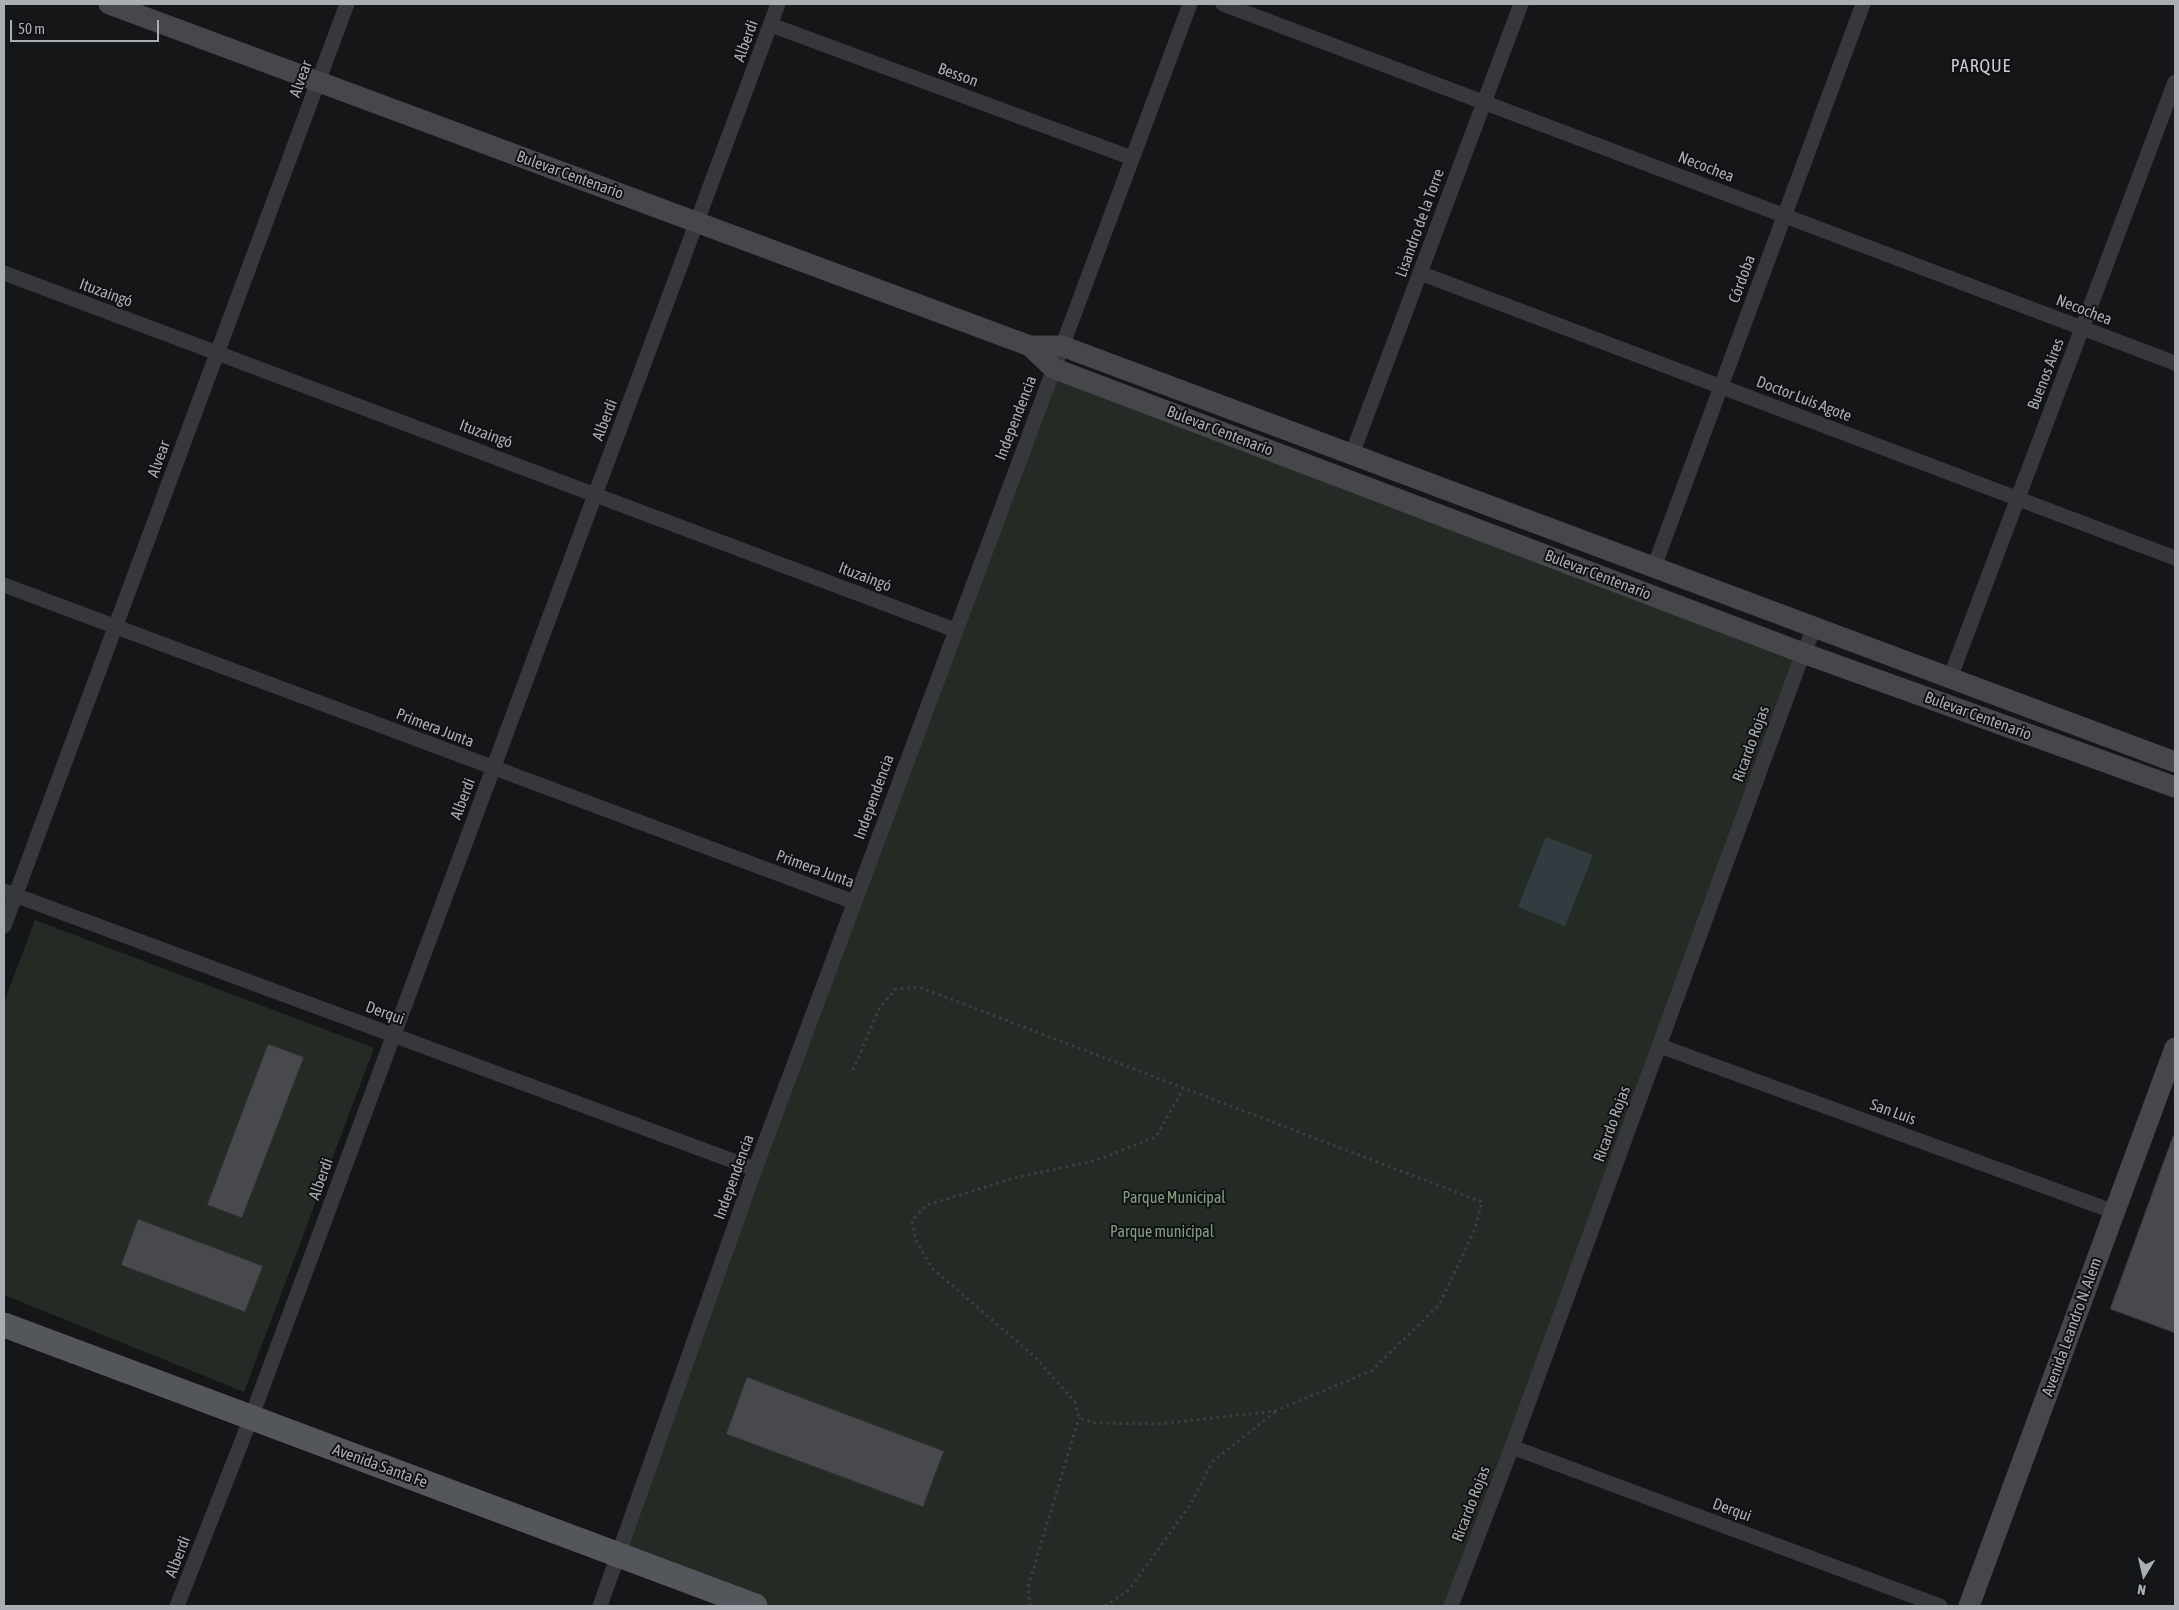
<!DOCTYPE html>
<html>
<head>
<meta charset="utf-8">
<style>
	body { margin:0 }
	#map { position:relative; width:2179px; height:1610px; overflow:hidden; background:#151617; font-family:"Asap Condensed",sans-serif }
	canvas { display:block }
	.frame { position:absolute; inset:0; border:5px solid #a9aeb5; pointer-events:none }
	.north { position:absolute; left:2119px; top:1550px; width:50px; height:50px; -webkit-text-stroke:4px #101112; paint-order:stroke; rotate:189deg; font-size:14px; font-weight:700; line-height:20px; text-align:center; color:#a9aeb5 }
	.north::after { content:''; display:block; margin:auto; width:18px; height:22px; background:#a9aeb5; clip-path:polygon(50% 0,100% 100%,50% 72%,0 100%) }
	.scale { position:absolute; left:10px; top:20px; width:149px; height:22px; box-sizing:border-box; border:2px solid #a9aeb5; border-top:0; padding-left:6px; font-size:15px; line-height:18px; white-space:nowrap; color:#a9aeb5; -webkit-text-stroke:4px #101112; paint-order:stroke }
</style>
</head>
<body>
<div id="map">
<canvas width="2179" height="1610"></canvas>
<div class="frame"></div>
<div class="north">N</div>
<div class="scale">50 m</div>
</div>
<script>
const ctx = document.querySelector('canvas').getContext('2d');
ctx.lineJoin = 'round';
function paint(path, color) { ctx.fillStyle = color; ctx.fill(path, 'evenodd'); }
const toPath = rows => new Path2D(rows.map(r => 'M' + r).join(''));
function trace(path, color, width, dash) { ctx.strokeStyle = color; ctx.lineWidth = width; ctx.lineCap = dash ? 'butt' : 'round'; ctx.setLineDash(dash || []); ctx.stroke(path); }
function write(font, color, halo, rows, align = 'center') {
  ctx.font = font + ' "Asap Condensed",sans-serif'; ctx.lineWidth = 4; ctx.setLineDash([]); ctx.textBaseline = 'middle'; ctx.strokeStyle = halo; ctx.fillStyle = color; for (const [text, x, y, turn = 0] of rows) {
    ctx.save(); ctx.translate(x, y); ctx.rotate((+turn || 0) * Math.PI / 180); ctx.textAlign = isNaN(turn) ? turn : align; if (halo) ctx.strokeText(text, 0, 0); ctx.fillText(text, 0, 0); ctx.restore();
  }
}
paint(toPath([
	[1053,368,1803,653,1451,1606,755,1606,618,1555],
	[35,920,374,1048,244,1392,4,1295,4,1002]
]), '#242b24');
paint(toPath([
	[1546,837,1593,855,1565,926,1518,907]
]), '#323b40');
const building = toPath([
	[268,1044,304,1057,242,1218,207,1205,268,1044],
	[2173,1136,2175,1137,2175,1333,2110,1309,2173,1136],
	[138,1219,263,1266,245,1312,121,1265,138,1219],
	[747,1377,944,1451,923,1507,726,1434,747,1377]
]);
paint(building, '#47494c');
trace(building, '#303033', 1);
trace(toPath([
	[853,1070,880,1007,896,989,919,987,1482,1202,1475,1229,1439,1305,1371,1371,1275,1411,1158,1424,1095,1423,1079,1418,1075,1402,1035,1357,932,1268,916,1241,912,1220,927,1205,1018,1177,1094,1161,1156,1137,1183,1089],
	[1030,1606,1028,1587,1079,1418],
	[1105,1606,1129,1590,1190,1505,1212,1462,1275,1412]
]), '#3d3f42', 3, [2.5, 4]);
trace(toPath([
	[1223,4,2175,363],
	[771,25,1132,158],
	[4,273,955,630],
	[1420,273,2175,558],
	[1352,454,1521,4],
	[1654,567,1863,4],
	[4,585,854,902],
	[1950,678,2175,82],
	[4,891,755,1169],
	[4,926,347,4],
	[1660,1046,2115,1212],
	[1512,1447,1940,1606],
	[177,1606,251,1418,778,4],
	[600,1606,755,1169,1190,4],
	[1451,1606,1512,1447,1803,653,1815,627]
]), '#37383b', 15);
trace(toPath([
	[109,4,1030,346,1062,346,2175,762],
	[1030,346,1053,368,1803,653,2175,787],
	[1969,1606,2175,1048]
]), '#45474b', 21);
trace(toPath([
	[4,1325,755,1606]
]), '#53565a', 25);
write('16px', '#a9aeb5', '#101112', [
	["Alberdi",746,41,-70],
	["Besson",958,75,20],
	["Alvear",301,79,-70],
	["Necochea",1706,167,21],
	["Bulevar Centenario",570,175,20],
	["Lisandro de la Torre",1420,223,-70],
	["Córdoba",1742,279,-70],
	["Ituzaingó",106,293,20],
	["Necochea",2084,310,21],
	["Buenos Aires",2046,374,-69],
	["Doctor Luis Agote",1804,399,21],
	["Independencia",1016,418,-69],
	["Alberdi",605,420,-69],
	["Bulevar Centenario",1220,431,21],
	["Ituzaingó",486,434,20],
	["Alvear",159,459,-70],
	["Bulevar Centenario",1598,575,21],
	["Ituzaingó",865,577,21],
	["Bulevar Centenario",1978,716,20],
	["Primera Junta",435,728,21],
	["Ricardo Rojas",1751,744,-70],
	["Independencia",874,797,-70],
	["Alberdi",463,799,-69],
	["Primera Junta",815,869,20],
	["Derqui",385,1013,20],
	["San Luis",1893,1112,20],
	["Ricardo Rojas",1612,1124,-70],
	["Independencia",734,1177,-70],
	["Alberdi",321,1179,-70],
	["Avenida Leandro N. Alem",2072,1327,-70],
	["Avenida Santa Fe",380,1466,20],
	["Ricardo Rojas",1471,1504,-69],
	["Derqui",1732,1510,20],
	["Alberdi",178,1557,-69]
]);
write('16px', '#849e82', '#101112', [
	["Parque Municipal",1174,1198],
	["Parque municipal",1162,1232]
]);
ctx.letterSpacing = '1px';
write('18px', '#c9cdd2', '#101112', [
	["PARQUE",1981,66]
]);
ctx.letterSpacing = '0px';
</script>
</body>
</html>
